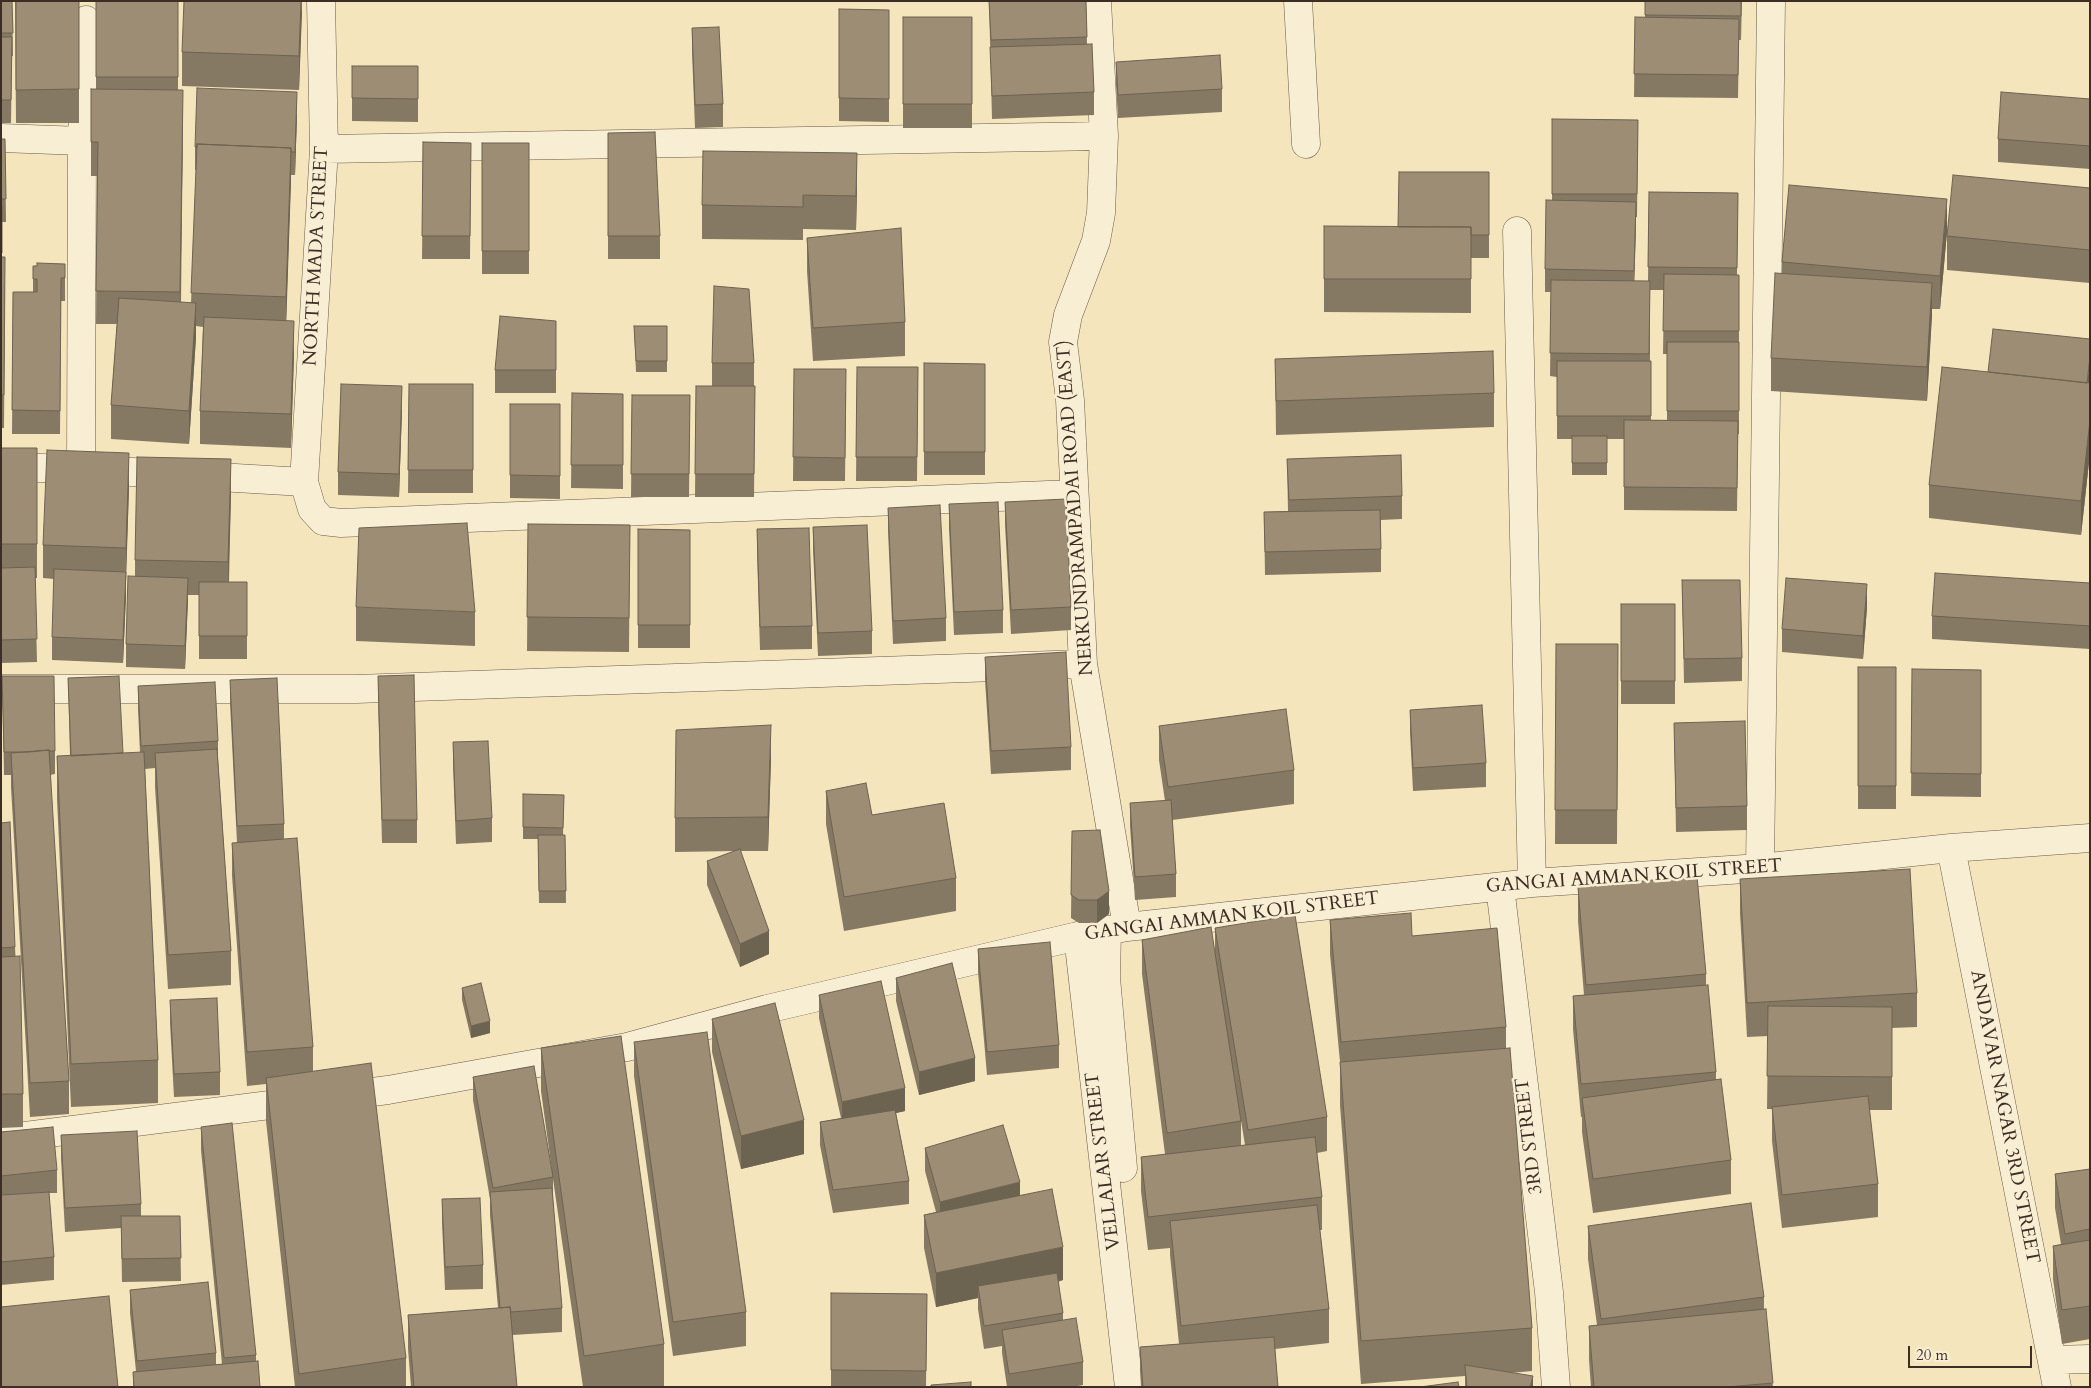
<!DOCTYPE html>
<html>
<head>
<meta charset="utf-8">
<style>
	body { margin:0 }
	#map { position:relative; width:2091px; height:1388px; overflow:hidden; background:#f4e5bc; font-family:Cardo,serif }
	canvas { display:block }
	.frame { position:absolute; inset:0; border:2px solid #3c2d25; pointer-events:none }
	.scale { position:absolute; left:1908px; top:1346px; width:124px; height:22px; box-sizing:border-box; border:2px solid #3c2d25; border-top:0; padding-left:6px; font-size:15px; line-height:18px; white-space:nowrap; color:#3c2d25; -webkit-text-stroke:4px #f8eed3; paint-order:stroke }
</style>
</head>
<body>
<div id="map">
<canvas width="2091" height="1388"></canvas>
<div class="frame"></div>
<div class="scale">20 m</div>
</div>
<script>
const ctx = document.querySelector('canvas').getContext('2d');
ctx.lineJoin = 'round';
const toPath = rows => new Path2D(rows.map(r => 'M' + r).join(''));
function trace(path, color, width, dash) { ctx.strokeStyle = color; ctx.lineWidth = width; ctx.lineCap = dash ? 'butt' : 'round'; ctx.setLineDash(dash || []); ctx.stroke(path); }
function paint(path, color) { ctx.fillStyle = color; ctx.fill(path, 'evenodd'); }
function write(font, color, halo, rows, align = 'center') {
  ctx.font = font + ' Cardo,serif'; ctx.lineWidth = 5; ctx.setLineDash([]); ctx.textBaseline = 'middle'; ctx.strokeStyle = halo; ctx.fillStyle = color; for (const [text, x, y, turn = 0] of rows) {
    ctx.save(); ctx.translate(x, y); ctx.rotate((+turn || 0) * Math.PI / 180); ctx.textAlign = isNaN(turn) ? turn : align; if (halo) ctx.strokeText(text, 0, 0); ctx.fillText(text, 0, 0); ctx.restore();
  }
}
const minor = toPath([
	[321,1,324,149,304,482,312,509,323,521,341,523,1074,494],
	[1097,1,1104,136,1101,213,1096,241,1068,315,1063,342,1070,400,1083,664,1127,927],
	[1298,1,1306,144],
	[1,138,82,141],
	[324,149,1104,136],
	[1517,231,1532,883],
	[1,467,81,469,304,482],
	[81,469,82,141,86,20],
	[1,689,356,689,1083,664],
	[1951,848,2057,1387],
	[1760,868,1771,1],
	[1500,887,1549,1292,1556,1387],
	[1107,930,1106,978,1123,1168],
	[1078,936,1129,1387],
	[1,1139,388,1090,627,1047,767,1009,1078,936,1127,927,1532,883,1760,868,1951,848,2090,838],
	[2052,1360,2090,1359]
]);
trace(minor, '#6a5b4b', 29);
trace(minor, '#f8eed3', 28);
paint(toPath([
	[1,1,12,1,13,56,12,56,11,123,1,123],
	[15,1,79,1,79,123,16,123],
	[96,1,178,1,178,90,183,123,181,302,191,303,196,170,195,170,195,147,297,115,295,175,291,175,286,320,294,354,291,448,200,444,200,411,203,327,196,326,196,337,189,444,111,439,111,405,117,324,96,324,97,176,91,176,91,142,96,89],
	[302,1,299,90,182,86,182,52],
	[989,1,1086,1,1087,44,1094,92,1094,115,992,119],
	[1645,1,1742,1,1741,40,1739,40,1738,98,1634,97,1635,17,1645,17],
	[839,9,889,10,889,122,839,121],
	[903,17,972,17,972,128,903,128],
	[692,28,723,104,723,127,695,128,692,51],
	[1116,62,1222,89,1222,112,1118,118,1116,85],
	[352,66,418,66,418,122,352,121],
	[2090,99,2090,169,1998,162,1998,139],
	[1552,119,1638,120,1637,217,1636,217,1634,281,1648,281,1649,192,1738,193,1737,275,1739,275,1739,434,1738,434,1737,511,1624,510,1624,439,1607,439,1607,475,1572,475,1572,439,1557,439,1557,377,1550,376,1551,292,1545,292,1545,269,1552,200],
	[1650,290,1664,290,1663,354,1667,354,1667,420,1651,420,1651,361,1650,361],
	[608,133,660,236,660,259,608,259],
	[1,139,5,139,6,222,2,222,2,257,5,291,4,428,1,428],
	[423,142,471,143,470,259,422,259],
	[482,143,529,143,529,274,482,274],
	[1489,172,1489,258,1471,258,1471,313,1324,312,1324,226,1398,227],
	[857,187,856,230,803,229,803,240,702,239,702,205],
	[2090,188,2090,283,1947,270,1947,236],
	[1947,232,1940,309,1932,309,1927,401,1771,391,1771,358,1782,274,1782,262],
	[807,238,905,322,905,356,813,361,807,271],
	[65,264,65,301,61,301,60,434,12,434,13,292,33,292,33,266],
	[556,321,556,393,495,393,495,370],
	[634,326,667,326,667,372,636,372],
	[1275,359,1494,393,1494,427,1276,435],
	[712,363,754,363,754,386,719,386,755,386,754,497,695,497,696,386,712,386],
	[924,363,985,364,985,475,924,475],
	[857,367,918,367,917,481,856,481],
	[794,369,846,392,845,481,793,481],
	[2089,383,2090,453,2081,535,1929,518,1929,485],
	[409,384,473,384,473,493,408,493],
	[572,393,623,394,623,489,571,488],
	[632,395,690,395,689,497,631,497],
	[510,404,560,404,560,499,510,498],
	[402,409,399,497,338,495,338,472],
	[1,448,37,448,37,578,35,578,37,662,1,663],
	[1287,459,1402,496,1402,519,1381,520,1381,572,1265,575,1264,512,1288,511],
	[129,487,126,572,126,595,123,663,52,660,52,637,54,579,43,578,43,545],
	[231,493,229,582,247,582,247,659,199,659,199,595,188,595,185,669,126,667,126,644,135,576,135,560],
	[1005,502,1071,607,1071,630,1011,634,1005,525],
	[949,504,1003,610,1003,633,954,635,949,528],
	[888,508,946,618,946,641,893,644,888,531],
	[528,524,630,525,629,652,527,651],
	[813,527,872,631,872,654,818,656,813,550],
	[638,529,690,530,690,648,638,648],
	[757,529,812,626,812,649,760,650,757,552],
	[1682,580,1742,658,1742,681,1684,683],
	[2090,583,2090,649,1932,639,1932,616],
	[1621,604,1675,604,1675,704,1621,704],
	[356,607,475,612,475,646,356,641],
	[1867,607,1863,659,1782,652,1782,629],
	[1556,644,1618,644,1617,844,1555,844],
	[985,657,1071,747,1071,770,991,774,985,680],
	[1858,667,1896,667,1896,809,1858,809],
	[1912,669,1981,670,1981,797,1911,796],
	[2,676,55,751,55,774,50,775,69,1081,69,1114,30,1117,11,787,11,775,4,775],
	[378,676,417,820,417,843,382,843,378,699],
	[68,678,123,753,140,753,138,709,138,686,218,741,218,759,231,951,231,985,168,989,155,787,155,768,145,769,158,1060,158,1103,71,1107,57,799,57,756,70,756],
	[230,680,284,824,284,839,313,1047,313,1071,406,1358,406,1387,295,1387,266,1121,266,1084,247,1086,232,876,232,843,237,843,230,703],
	[1410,710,1486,763,1486,787,1413,791,1410,733],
	[1674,723,1747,806,1747,830,1676,832],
	[1159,726,1294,770,1294,804,1172,820,1176,874,1176,897,1135,900,1130,826,1130,803,1165,801,1159,760],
	[453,742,492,818,492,842,456,844,453,765],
	[771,758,768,851,740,851,769,954,740,967,707,885,707,861,735,851,675,852,675,818],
	[826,791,872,815,956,878,956,911,844,931,826,824],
	[523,794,564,795,563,835,565,835,566,903,539,903,538,839,523,839],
	[1,823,15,947,23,1094,23,1127,1,1128],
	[1072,831,1109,914,1097,923,1079,923,1071,918],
	[1740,879,1917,993,1917,1027,1892,1028,1892,1110,1869,1110,1878,1184,1878,1217,1782,1228,1772,1141,1772,1109,1767,1109,1768,1036,1747,1037,1740,913],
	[1578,887,1706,974,1706,985,1716,1072,1716,1080,1731,1160,1731,1194,1593,1213,1582,1132,1582,1117,1581,1117,1573,1029,1573,996,1584,995,1578,921],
	[1330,920,1412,936,1506,1027,1506,1049,1532,1328,1532,1371,1511,1373,1533,1387,1465,1387,1465,1376,1361,1384,1340,1105,1340,1062,1330,954],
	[1215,928,1327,1117,1327,1151,1317,1153,1322,1197,1322,1230,1320,1230,1329,1309,1329,1343,1275,1349,1278,1387,1141,1387,1140,1370,1140,1347,1179,1344,1170,1255,1170,1248,1148,1250,1141,1191,1141,1157,1165,1154,1142,974,1142,940,1215,954],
	[1238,1102,1245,1145,1241,1146,1241,1121],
	[978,949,1059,1045,1059,1068,987,1075,978,972],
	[896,978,975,1081,919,1095,896,1001],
	[462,988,490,1033,471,1038,462,1000],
	[819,995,905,1111,896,1113,909,1181,909,1204,833,1213,820,1145,820,1122,841,1118,819,1018],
	[170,1000,220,1072,220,1095,174,1097,170,1023],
	[712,1019,804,1154,741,1169,712,1052],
	[634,1042,746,1312,746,1346,673,1356,634,1076],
	[541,1048,664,1344,664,1387,583,1387,553,1179,553,1200,562,1308,562,1332,512,1335,517,1387,411,1387,408,1349,408,1315,498,1308,490,1215,490,1199,473,1100,473,1077,552,1171,541,1091],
	[201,1127,256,1355,256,1361,260,1387,133,1387,133,1372,136,1371,130,1313,130,1290,216,1353,216,1364,222,1364,201,1150],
	[1,1132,57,1170,57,1193,49,1193,54,1257,54,1280,1,1285],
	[61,1135,141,1204,141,1216,180,1216,181,1281,122,1282,121,1228,65,1232,61,1158],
	[925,1148,1020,1195,1063,1280,1058,1282,1063,1313,1063,1321,1083,1362,1083,1385,1073,1387,1007,1387,1002,1353,1002,1346,984,1349,978,1309,978,1298,936,1307,924,1248,924,1215,936,1212,925,1171],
	[2090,1169,2090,1339,2062,1344,2053,1279,2053,1246,2061,1244,2055,1208,2055,1174],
	[442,1199,483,1265,483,1289,445,1290,442,1222],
	[1588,1226,1764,1297,1764,1310,1773,1387,1591,1387,1589,1360,1589,1326,1597,1325,1588,1259],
	[831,1293,927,1294,926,1387,831,1387]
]), '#867964');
paint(toPath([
	[301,1,302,13,299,90,299,56],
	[183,90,183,123,180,325,180,292],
	[297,92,297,115,295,175,295,152],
	[291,148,291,182,286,330,286,297],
	[857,153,857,187,856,230,856,196],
	[1947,199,1947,232,1940,309,1940,276],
	[1636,202,1636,225,1634,294,1634,271],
	[1932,283,1932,316,1927,401,1927,367],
	[196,303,196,337,189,444,189,411],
	[294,321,294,354,291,448,291,414],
	[2090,357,2090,380,2087,407,2087,384],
	[402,386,402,409,399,497,399,474],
	[2090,420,2090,453,2081,535,2081,501],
	[129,453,129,487,126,582,126,548],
	[231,459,231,493,228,596,228,562],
	[126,572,126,595,123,663,123,640],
	[188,578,188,601,185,669,185,646],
	[1867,584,1867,607,1863,659,1863,636],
	[771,725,771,758,768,851,768,817],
	[1109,891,1109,914,1097,923,1097,900],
	[769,931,769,954,740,967,740,944],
	[490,1021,490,1033,471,1038,471,1026],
	[975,1058,975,1081,919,1095,919,1072],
	[905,1088,905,1111,842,1125,842,1102],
	[804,1120,804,1154,741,1169,741,1136],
	[1020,1182,1020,1205,940,1225,940,1202],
	[1063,1247,1063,1280,980,1298,978,1286,978,1298,936,1307,936,1273],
	[1533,1376,1533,1387,1530,1387]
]), '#6d6351');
const building = toPath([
	[1,1,12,1,13,33,1,33,1,1],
	[16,1,79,1,79,89,16,90,16,1],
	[96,1,178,1,178,77,96,77,96,1],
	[184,1,301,1,299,56,182,52,184,1],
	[989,1,1086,1,1087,37,991,40,989,1],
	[1645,1,1741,1,1741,16,1645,15,1645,1],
	[839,9,889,10,889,99,839,98,839,9],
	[903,17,972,17,972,104,903,104,903,17],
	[1635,17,1739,19,1738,75,1634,74,1635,17],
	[719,27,723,104,695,105,692,28,719,27],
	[1,37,12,37,11,100,1,100,1,37],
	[1092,44,1094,92,992,96,990,47,1092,44],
	[1220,55,1222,89,1118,95,1116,62,1220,55],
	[352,66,418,66,418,99,352,98,352,66],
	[197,88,297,92,295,152,291,152,291,148,197,144,197,147,195,147,197,88],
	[91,89,183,90,180,292,96,291,98,142,91,142,91,89],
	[2001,92,2090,99,2090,146,1998,139,2001,92],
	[1552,119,1638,120,1637,194,1552,194,1552,119],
	[655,132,660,236,608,236,608,133,655,132],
	[1,139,5,139,6,199,1,199,1,139],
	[423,142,471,143,470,236,422,236,423,142],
	[482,143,529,143,529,251,482,251,482,143],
	[197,144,291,148,286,297,191,293,197,144],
	[703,151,857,153,856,196,803,195,803,207,702,205,703,151],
	[1399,172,1489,172,1489,235,1471,235,1471,227,1398,227,1399,172],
	[1953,175,2090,188,2090,250,1947,236,1953,175],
	[1789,185,1947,199,1940,276,1782,262,1789,185],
	[1649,192,1738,193,1737,268,1648,267,1649,192],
	[1546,200,1636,202,1634,271,1545,269,1546,200],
	[1,206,2,206,2,253,1,253,1,206],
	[1324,226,1471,227,1471,279,1324,279,1324,226],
	[901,228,905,322,813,328,807,238,901,228],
	[1,257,5,257,4,395,1,395,1,257],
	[37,263,65,264,65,278,61,278,60,411,12,410,13,292,37,292,37,279,33,279,33,266,37,266,37,263],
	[1775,273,1932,283,1927,367,1771,358,1775,273],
	[1664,274,1739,275,1739,331,1663,331,1664,274],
	[1551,280,1650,281,1649,354,1550,353,1551,280],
	[714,286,749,289,754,363,712,363,714,286],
	[119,298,196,303,189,411,111,405,119,298],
	[500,316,556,321,556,370,495,370,500,316],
	[204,317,294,321,291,414,200,411,204,317],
	[634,326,667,326,667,361,636,361,634,326],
	[1993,329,2090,339,2090,357,2087,383,1988,372,1993,329],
	[1667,342,1739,342,1739,411,1667,411,1667,342],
	[1493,351,1494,393,1276,401,1275,359,1493,351],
	[1557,361,1651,361,1651,416,1557,416,1557,361],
	[924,363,985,364,985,452,924,452,924,363],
	[857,367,918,367,917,457,856,457,857,367],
	[1942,367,2090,383,2090,420,2081,501,1929,485,1942,367],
	[794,369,846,369,845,458,793,457,794,369],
	[341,384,402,386,399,474,338,472,341,384],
	[409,384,473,384,473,470,408,470,409,384],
	[696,386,755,386,754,474,695,474,696,386],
	[572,393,623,394,623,465,571,465,572,393],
	[632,395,690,395,689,474,631,474,632,395],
	[510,404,560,404,560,476,510,475,510,404],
	[1624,420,1738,421,1737,488,1624,487,1624,420],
	[1572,436,1607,436,1607,463,1572,463,1572,436],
	[1,448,37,448,37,544,1,544,1,448],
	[47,450,129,453,126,548,43,545,47,450],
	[1401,455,1402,496,1289,500,1287,459,1401,455],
	[137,457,231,459,228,562,135,560,137,457],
	[1066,499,1071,607,1011,610,1005,502,1066,499],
	[998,502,1003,610,954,612,949,504,998,502],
	[940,505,946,618,893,621,888,508,940,505],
	[1380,510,1381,549,1265,552,1264,512,1380,510],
	[467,523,475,612,356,607,359,528,467,523],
	[528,524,630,525,629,618,527,617,528,524],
	[867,525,872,631,818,633,813,527,867,525],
	[809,528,812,626,760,627,757,529,809,528],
	[638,529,690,530,690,625,638,625,638,529],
	[35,567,37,639,1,640,1,568,35,567],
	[54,569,126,572,123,640,52,637,54,569],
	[1935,573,2090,583,2090,626,1932,616,1935,573],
	[128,576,188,578,185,646,126,644,128,576],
	[1786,578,1867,584,1863,636,1782,629,1786,578],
	[1682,580,1740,580,1742,658,1684,659,1682,580],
	[199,582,247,582,247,636,199,636,199,582],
	[1621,604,1675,604,1675,681,1621,681,1621,604],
	[1556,644,1618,644,1617,810,1555,810,1556,644],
	[1066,652,1071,747,991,751,985,657,1066,652],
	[1858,667,1896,667,1896,786,1858,786,1858,667],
	[1912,669,1981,670,1981,774,1911,773,1912,669],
	[414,675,417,820,382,820,378,676,414,675],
	[2,676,54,676,55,751,49,751,49,750,29,752,4,752,2,676],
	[119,676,123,753,71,756,68,678,119,676],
	[277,678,284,824,237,826,230,680,277,678],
	[215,682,218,741,141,746,138,686,215,682],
	[1482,705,1486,763,1413,768,1410,710,1482,705],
	[1286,709,1294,770,1168,787,1159,726,1286,709],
	[1745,721,1747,806,1676,808,1674,723,1745,721],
	[771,725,768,817,675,818,676,730,771,725],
	[488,741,492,818,456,821,453,742,488,741],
	[217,749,231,951,168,955,155,753,217,749],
	[49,750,69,1081,30,1083,11,753,49,750],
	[144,752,158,1060,71,1064,57,756,144,752],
	[866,783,872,815,944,803,956,878,844,897,826,791,866,783],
	[523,794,564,795,563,828,523,827,523,794],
	[1171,800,1176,874,1135,877,1130,803,1171,800],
	[10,822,15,947,1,948,1,823,10,822],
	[1100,830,1109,891,1097,900,1079,900,1071,895,1072,831,1100,830],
	[538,835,565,835,566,891,539,891,538,835],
	[297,838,313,1047,247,1052,232,843,297,838],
	[740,849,769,931,740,944,707,861,740,849],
	[1910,869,1917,993,1747,1003,1740,879,1910,869],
	[1697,876,1706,974,1586,985,1578,887,1697,876],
	[1411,913,1412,936,1497,928,1506,1027,1341,1042,1330,920,1411,913],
	[1295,915,1327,1117,1248,1130,1215,928,1295,915],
	[1211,927,1241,1121,1167,1133,1142,940,1211,927],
	[1050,942,1059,1045,987,1052,978,949,1050,942],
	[20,956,23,1094,1,1094,1,957,20,956],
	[952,963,975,1058,919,1072,896,978,952,963],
	[881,981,905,1088,842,1102,819,995,881,981],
	[481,983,490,1021,471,1026,462,988,481,983],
	[1708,985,1716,1072,1581,1084,1573,996,1708,985],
	[217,998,220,1072,174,1074,170,1000,217,998],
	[775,1003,804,1120,741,1136,712,1019,775,1003],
	[1768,1006,1892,1007,1892,1077,1767,1076,1768,1006],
	[707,1032,746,1312,673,1322,634,1042,707,1032],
	[621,1036,664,1344,584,1356,541,1048,621,1036],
	[1510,1048,1532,1328,1361,1341,1340,1062,1510,1048],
	[371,1063,406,1358,299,1374,266,1078,371,1063],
	[534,1066,553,1177,493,1188,473,1077,534,1066],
	[1721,1079,1731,1160,1593,1179,1582,1098,1721,1079],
	[1868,1096,1878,1184,1782,1195,1772,1107,1868,1096],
	[895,1110,909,1181,833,1190,820,1122,895,1110],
	[232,1123,256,1355,224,1358,201,1127,232,1123],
	[1003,1125,1020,1182,940,1202,925,1148,1003,1125],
	[53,1127,57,1170,1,1176,1,1132,53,1127],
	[137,1131,141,1204,65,1208,61,1135,137,1131],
	[1315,1137,1322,1197,1148,1217,1141,1157,1315,1137],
	[2090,1169,2090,1229,2065,1234,2055,1174,2090,1169],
	[552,1188,562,1308,511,1312,510,1307,500,1308,490,1192,552,1188],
	[1052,1189,1063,1247,936,1273,924,1215,1052,1189],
	[49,1192,54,1257,1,1262,1,1195,49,1192],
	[480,1198,483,1265,445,1267,442,1199,480,1198],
	[1751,1203,1764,1297,1601,1319,1588,1226,1751,1203],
	[1317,1205,1329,1309,1181,1326,1170,1221,1317,1205],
	[121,1216,180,1216,181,1258,122,1259,121,1216],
	[2090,1240,2090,1306,2062,1310,2053,1246,2090,1240],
	[1057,1273,1063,1313,984,1326,978,1286,1057,1273],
	[208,1282,216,1353,137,1361,130,1290,208,1282],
	[831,1293,927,1294,926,1371,831,1370,831,1293],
	[109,1296,118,1387,1,1387,1,1307,109,1296],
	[510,1307,517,1387,414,1387,408,1315,510,1307],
	[1766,1309,1773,1383,1727,1387,1594,1387,1589,1326,1766,1309],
	[1076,1318,1083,1362,1009,1374,1002,1330,1076,1318],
	[1274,1337,1278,1387,1143,1387,1140,1347,1274,1337],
	[258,1361,260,1387,134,1387,133,1372,258,1361],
	[1465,1365,1533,1376,1530,1387,1467,1387,1465,1365],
	[971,1382,971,1387,931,1387,931,1385,971,1382],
	[1458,1382,1459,1387,1420,1387,1458,1382]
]);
paint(building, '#9c8d74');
trace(building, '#6d6351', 1);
write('19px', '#3c2d25', '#f8eed3', [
	["NORTH MADA STREET",317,256,-87],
	["NERKUNDRAMPADAI ROAD (EAST)",1076,508,-94],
	["GANGAI AMMAN KOIL STREET",1634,877,-4],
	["GANGAI AMMAN KOIL STREET",1232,917,-7],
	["ANDAVAR NAGAR 3RD STREET",2004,1117,79],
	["3RD STREET",1530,1136,-97],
	["VELLALAR STREET",1104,1161,-97]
]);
</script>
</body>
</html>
